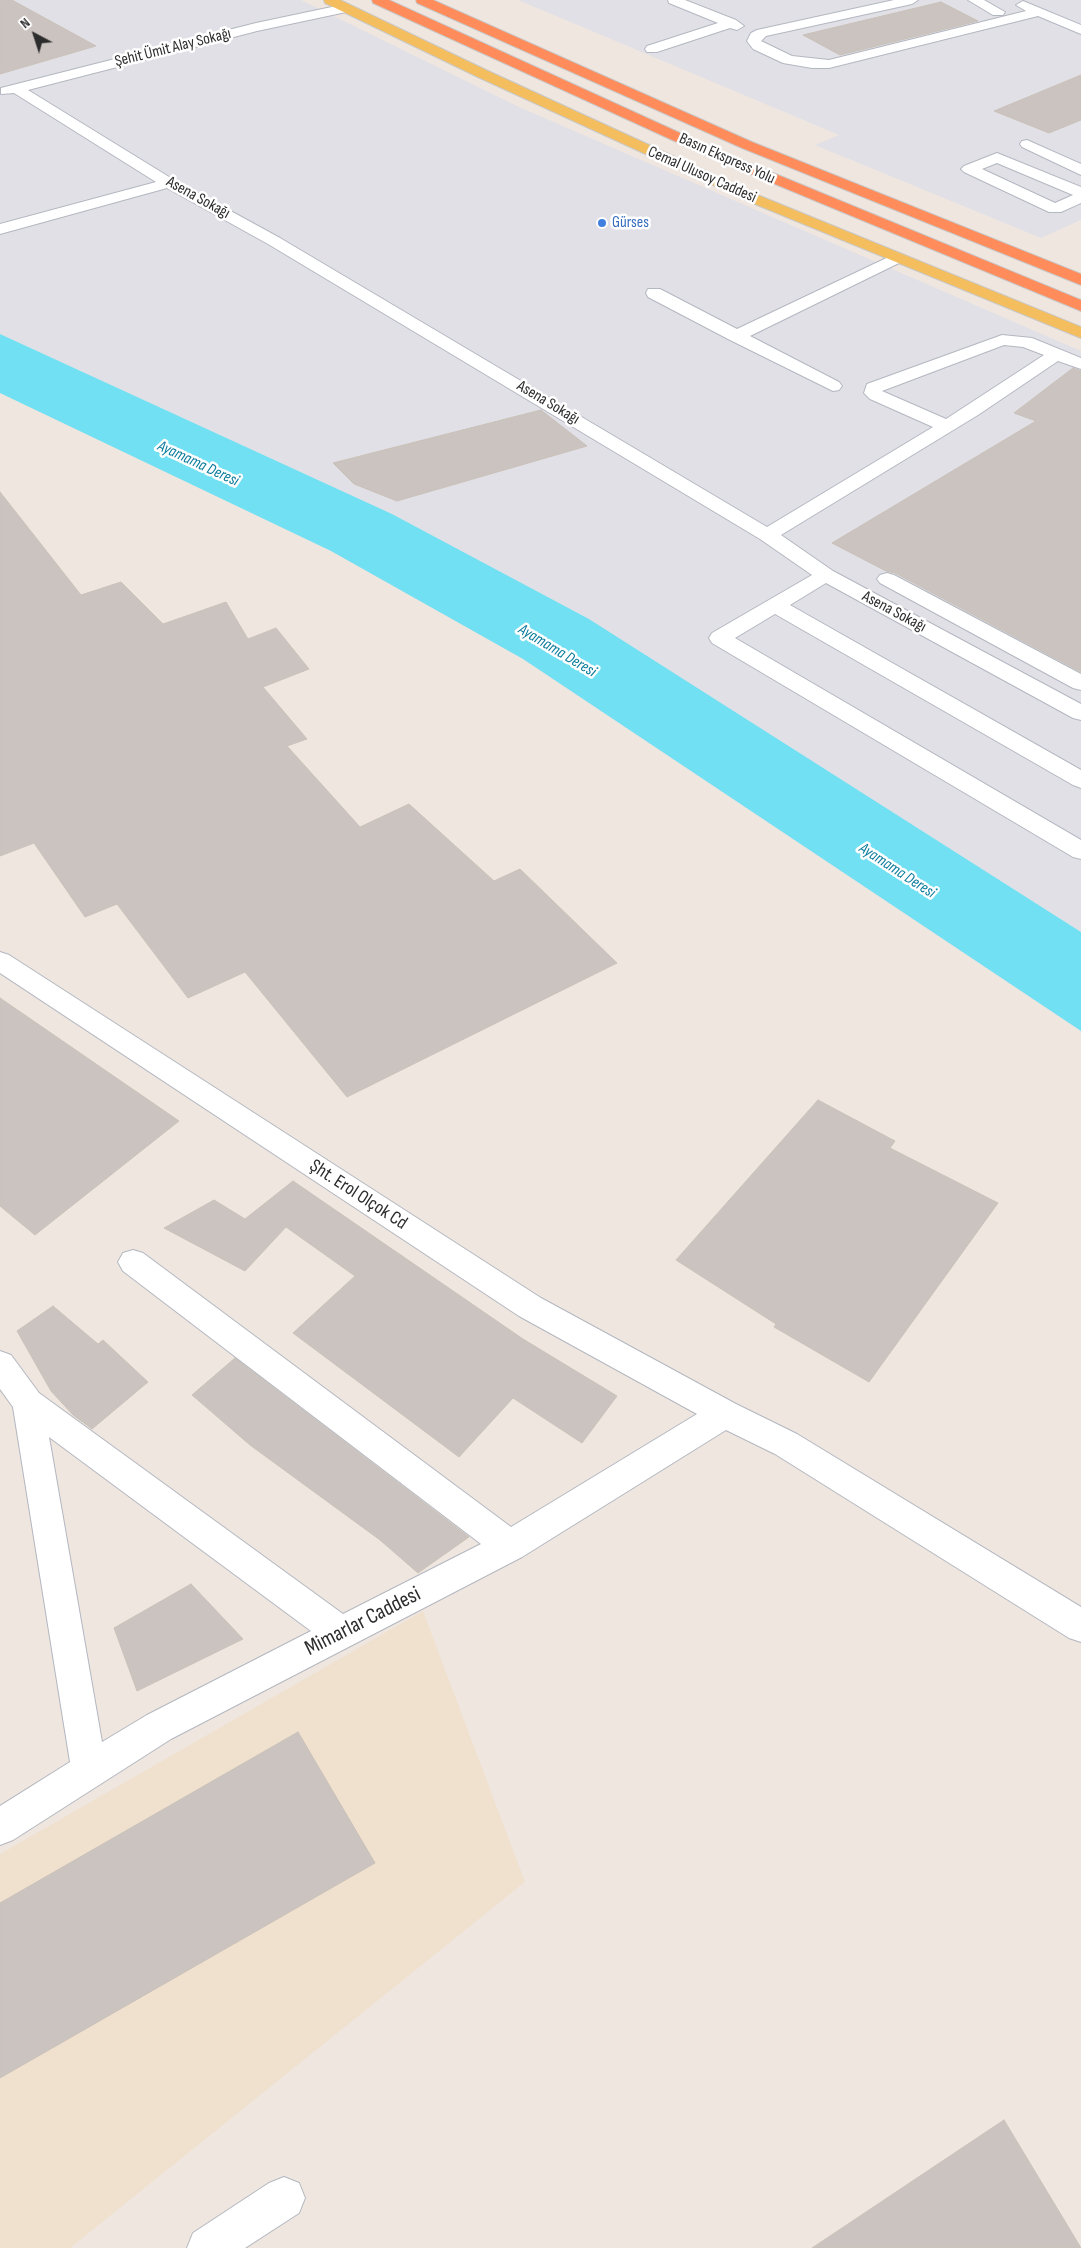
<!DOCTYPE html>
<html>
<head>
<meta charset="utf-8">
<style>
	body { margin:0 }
	#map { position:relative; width:1081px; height:2248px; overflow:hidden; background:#efe6df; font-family:"Sofia Sans Condensed",sans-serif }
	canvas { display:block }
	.north { position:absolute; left:10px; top:10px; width:50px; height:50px; -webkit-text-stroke:4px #fff; paint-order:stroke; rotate:320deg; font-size:14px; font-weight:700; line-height:20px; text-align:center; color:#2d2d2d }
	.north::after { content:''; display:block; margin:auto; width:18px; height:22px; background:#2d2d2d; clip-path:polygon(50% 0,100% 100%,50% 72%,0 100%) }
</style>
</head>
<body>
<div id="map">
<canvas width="1081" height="2248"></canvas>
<div class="north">N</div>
</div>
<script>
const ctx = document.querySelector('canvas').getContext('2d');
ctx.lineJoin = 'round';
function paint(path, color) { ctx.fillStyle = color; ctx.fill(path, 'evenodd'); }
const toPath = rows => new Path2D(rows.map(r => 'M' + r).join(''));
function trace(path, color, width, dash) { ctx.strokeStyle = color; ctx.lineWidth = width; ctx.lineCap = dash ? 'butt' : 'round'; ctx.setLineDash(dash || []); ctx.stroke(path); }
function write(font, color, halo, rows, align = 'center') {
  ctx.font = font + ' "Sofia Sans Condensed",sans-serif'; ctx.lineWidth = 5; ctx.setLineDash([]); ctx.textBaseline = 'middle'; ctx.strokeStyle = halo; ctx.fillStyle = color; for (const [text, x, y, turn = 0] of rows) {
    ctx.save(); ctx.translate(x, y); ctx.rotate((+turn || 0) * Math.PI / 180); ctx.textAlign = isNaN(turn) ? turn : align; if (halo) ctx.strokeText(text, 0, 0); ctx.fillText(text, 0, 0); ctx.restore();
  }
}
paint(toPath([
	[0,0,301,0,519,107,1081,351,1081,932,589,619,392,514,0,334],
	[518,0,1081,0,1081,220,1041,238,815,145,839,135]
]), '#e1e0e7');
paint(toPath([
	[423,1611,525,1882,70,2248,0,2248,0,1854]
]), '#f0e1cf');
paint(toPath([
	[0,334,392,514,589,619,1081,932,1081,1031,523,659,331,551,0,393]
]), '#71e0f2');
const building = toPath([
	[0,0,12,0,96,46,0,74,0,0],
	[941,2,978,21,840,55,803,35,941,2],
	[1081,75,1081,120,1049,133,994,111,1081,75],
	[1073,368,1081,371,1081,672,895,573,886,571,832,543,1036,421,1014,413,1073,368],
	[541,410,587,446,397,501,354,484,333,463,541,410],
	[0,492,81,595,121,582,163,624,226,602,248,639,276,628,309,669,263,687,307,739,287,746,360,827,409,804,494,881,520,869,617,963,347,1097,245,972,188,998,117,904,85,917,34,843,0,856,0,492],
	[0,998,179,1121,35,1235,0,1206,0,998],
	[818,1100,895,1141,890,1148,998,1203,869,1382,774,1327,776,1324,676,1260,818,1100],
	[293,1181,523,1339,617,1396,582,1443,513,1398,459,1457,293,1333,355,1276,286,1227,245,1271,164,1228,214,1200,245,1219,293,1181],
	[53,1306,98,1344,103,1340,148,1382,92,1429,73,1415,51,1391,17,1331,53,1306],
	[235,1358,469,1537,418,1573,380,1540,250,1445,192,1395,235,1358],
	[191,1584,243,1639,137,1691,114,1628,191,1584],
	[298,1732,375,1863,0,2078,0,1903,298,1732],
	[1004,2120,1081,2248,812,2248,1004,2120]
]);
paint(building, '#cac3bf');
trace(building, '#cac2b9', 1);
const minor = toPath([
	[668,0,685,0,736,20,744,26,737,30,730,28,657,52,647,52,645,49,647,46,718,23,669,3,668,0],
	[894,0,918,0,912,4,766,36,761,41,792,56,829,60,1026,11,1016,5,1023,1,1081,25,1081,34,1038,16,829,68,812,68,783,63,753,49,747,41,751,33,757,30,894,0],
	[968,0,984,0,1005,12,1003,15,993,15,968,0],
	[346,4,353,8,351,11,257,31,28,90,174,180,280,238,767,527,933,427,870,399,864,393,867,384,1002,335,1032,338,1081,358,1081,369,1058,361,978,415,781,535,833,571,1081,704,1081,720,1073,718,826,583,790,605,1081,770,1081,788,1073,785,775,614,735,638,1081,840,1081,859,1073,857,712,643,709,638,712,633,812,575,760,539,268,244,167,188,0,234,0,224,156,182,14,93,1,94,1,88,256,23,346,4],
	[1004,345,1023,347,1044,355,946,419,882,391,1004,345],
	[1027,140,1081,164,1081,175,1022,147,1020,144,1022,141,1027,140],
	[997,153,1081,187,1081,203,1061,212,1049,212,964,172,961,169,964,166,997,153],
	[997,163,1073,195,1055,203,982,169,997,163],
	[897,253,903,255,905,258,903,261,750,336,839,382,842,386,839,390,833,391,730,340,648,297,646,293,648,289,660,289,737,329,897,253],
	[887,573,894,575,1081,674,1081,690,1073,688,880,583,877,579,880,575,887,573],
	[0,952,9,955,541,1298,736,1404,797,1434,1081,1607,1081,1642,1069,1638,775,1454,726,1430,522,1557,171,1739,13,1840,0,1845,0,1806,70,1762,13,1407,0,1389,0,1351,11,1355,39,1393,343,1614,481,1544,123,1271,118,1262,123,1253,133,1250,143,1253,511,1527,697,1414,519,1316,0,973,0,952],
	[49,1437,311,1631,147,1715,102,1742,49,1437],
	[284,2177,299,2183,305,2198,299,2213,245,2248,187,2248,193,2233,269,2183,284,2177]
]);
const major = toPath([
	[324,0,340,0,488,71,760,196,1081,327,1081,338,750,202,478,77,325,3,324,0]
]);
const highway = toPath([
	[372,0,389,0,715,149,1081,300,1081,311,705,155,373,3,372,0],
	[416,0,433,0,752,142,1081,274,1081,285,742,148,417,3,416,0]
]);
trace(minor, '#b3b7c0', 2);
trace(major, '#c8c8c8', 2);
trace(highway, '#c8c8c8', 2);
paint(minor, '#fff');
paint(major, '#f4be5f');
paint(highway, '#ff8c5a');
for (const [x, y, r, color] of [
	[602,223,5,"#3f7fe0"]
]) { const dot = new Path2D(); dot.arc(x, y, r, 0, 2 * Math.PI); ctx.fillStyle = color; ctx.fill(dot); trace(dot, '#fff', 2); }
write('16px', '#2d2d2d', '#fff', [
	["Şehit Ümit Alay Sokağı",173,48,-14],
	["Basın Ekspress Yolu",727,159,24],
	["Cemal Ulusoy Caddesi",702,175,24],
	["Asena Sokağı",198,198,29],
	["Asena Sokağı",548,403,31],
	["Asena Sokağı",894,612,28]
]);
write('16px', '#366cbe', '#fff', [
	["Gürses",612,223]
], 'left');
write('italic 16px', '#0b7c9c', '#fff', [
	["Ayamama Deresi",198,464,25],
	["Ayamama Deresi",557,651,31],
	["Ayamama Deresi",897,871,33]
]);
write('19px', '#2d2d2d', '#fff', [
	["Şht. Erol Olçok Cd",358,1195,33]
]);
write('22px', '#2d2d2d', '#fff', [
	["Mimarlar Caddesi",363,1622,-27]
]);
</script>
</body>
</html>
